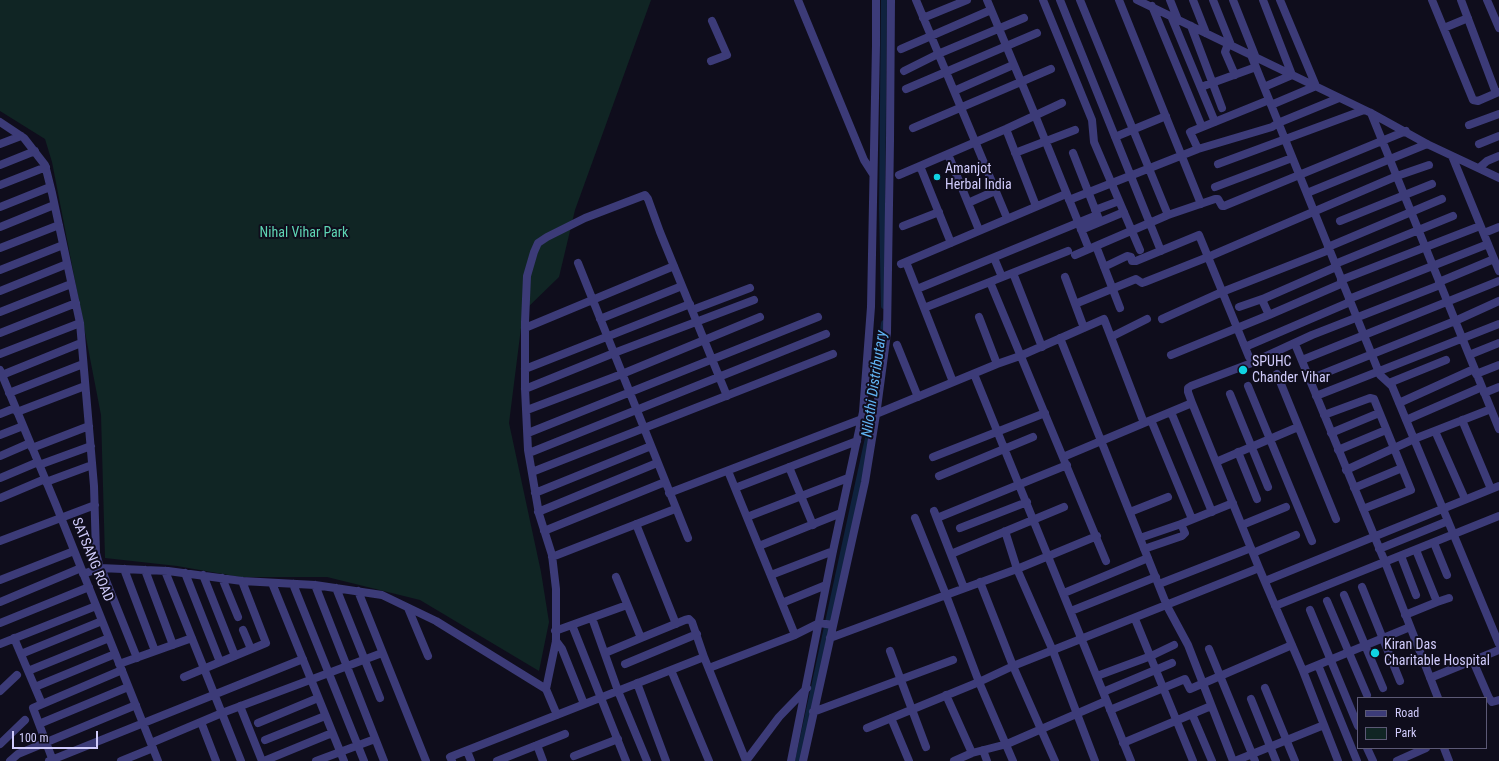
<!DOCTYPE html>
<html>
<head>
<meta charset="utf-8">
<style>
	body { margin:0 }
	#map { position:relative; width:1499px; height:761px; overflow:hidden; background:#0f0d1c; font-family:"Roboto Condensed",sans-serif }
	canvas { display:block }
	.legend { position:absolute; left:1357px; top:697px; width:130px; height:52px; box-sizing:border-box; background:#0f0d1c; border:1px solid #5c5975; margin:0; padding:5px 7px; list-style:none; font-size:12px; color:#d0cbfb }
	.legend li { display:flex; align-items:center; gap:8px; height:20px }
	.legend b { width:20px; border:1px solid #5c5975 }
	.scale { position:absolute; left:12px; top:731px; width:86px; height:18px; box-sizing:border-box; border:2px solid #d0cbfb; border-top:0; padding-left:5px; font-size:12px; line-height:14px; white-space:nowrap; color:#d0cbfb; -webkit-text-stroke:3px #0f0d1c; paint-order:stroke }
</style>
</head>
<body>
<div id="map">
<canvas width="1499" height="761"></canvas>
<ul class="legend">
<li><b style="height:5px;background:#3c3b78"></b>Road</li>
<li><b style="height:11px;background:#102524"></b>Park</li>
</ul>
<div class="scale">100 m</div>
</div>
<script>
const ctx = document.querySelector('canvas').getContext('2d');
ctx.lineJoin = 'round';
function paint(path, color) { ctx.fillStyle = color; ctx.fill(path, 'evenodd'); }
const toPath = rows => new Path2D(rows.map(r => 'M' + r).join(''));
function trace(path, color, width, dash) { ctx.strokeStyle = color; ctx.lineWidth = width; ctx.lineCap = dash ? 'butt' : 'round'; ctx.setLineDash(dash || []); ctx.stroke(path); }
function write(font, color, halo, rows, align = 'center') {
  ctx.font = font + ' "Roboto Condensed",sans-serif'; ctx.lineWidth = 4; ctx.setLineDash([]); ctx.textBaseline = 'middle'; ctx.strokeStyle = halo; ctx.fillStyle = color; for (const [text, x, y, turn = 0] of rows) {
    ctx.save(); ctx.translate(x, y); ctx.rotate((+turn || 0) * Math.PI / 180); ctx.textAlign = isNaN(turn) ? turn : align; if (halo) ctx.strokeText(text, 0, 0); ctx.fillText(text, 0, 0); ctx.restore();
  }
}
paint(toPath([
	[0,0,651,0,575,210,559,277,523,312,509,423,541,572,549,622,539,671,420,600,327,577,240,577,177,566,105,558,101,415,52,162,45,139,0,111]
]), '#102524');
trace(toPath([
	[884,0,882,209,884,306],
	[878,372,884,323],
	[798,761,868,438]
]), '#0f223e', 6);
trace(toPath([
	[798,0,864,160,873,174],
	[916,0,1007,218],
	[987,0,1035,115,1089,249,1168,215,1080,0],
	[1043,0,1092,120,1094,142,1140,250],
	[1060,0,1161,251],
	[1119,0,1201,204],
	[1137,0,1371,113,1427,144,1499,178],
	[1170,0,1178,20],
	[1193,0,1206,33],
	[1213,0,1231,45],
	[1233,0,1256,58],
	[1263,0,1292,75,1264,87],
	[1280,0,1316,86],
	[1432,0,1473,100,1478,101,1499,92],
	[1461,0,1496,93],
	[1487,0,1499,28],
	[1152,6,1202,127],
	[1171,16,1215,122],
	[923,18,967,0],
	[1191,26,1222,108],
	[1444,28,1468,18],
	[1228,44,1225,52,1235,75],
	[901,49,991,10],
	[1251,55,1380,375,1392,386,1499,644],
	[711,61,727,55,712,21],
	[904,71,938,54,1024,18],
	[1201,87,1256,67],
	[906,89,1037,33],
	[954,91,1013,65],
	[1271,105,1316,86],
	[1371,113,1499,429],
	[0,122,24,138,45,165,52,193,80,323,94,486,96,553,100,568,168,571,242,581,315,585,382,595,436,621,546,689,557,715],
	[1469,125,1499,114],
	[913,128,1051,69],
	[1006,129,1036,206],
	[1115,137,1166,116],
	[0,144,21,136],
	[1479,144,1499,136],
	[1198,149,1190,132,1269,100],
	[1015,153,1075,130],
	[1073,153,1100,222],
	[948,154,979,230],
	[1452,156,1499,271],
	[1218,164,1364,110],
	[0,165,35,151],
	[920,166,951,243],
	[1479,168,1487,161,1499,156],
	[899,175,1006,129,1062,103],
	[0,185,46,167],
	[1215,187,1292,158],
	[1307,193,1427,144],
	[1069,200,1198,149,1272,127,1278,123,1339,98],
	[968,203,995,191],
	[0,207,50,187],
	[1095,210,1119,201],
	[1168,215,1215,199,1218,199,1222,206,1224,206,1406,131],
	[1340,221,1432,184],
	[903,226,939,212],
	[0,227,54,205],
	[1081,230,1124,212],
	[1484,233,1499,227],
	[1096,246,1120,308],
	[1328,247,1442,199],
	[0,248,59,225],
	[1075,255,1089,249],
	[994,258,1002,277],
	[906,262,953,382],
	[578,263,688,538],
	[901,264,1066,194],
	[1335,264,1453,216],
	[1104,267,1127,256,1131,257,1132,261,1136,261,1199,235,1249,357],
	[0,270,63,245],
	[1013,273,1042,347],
	[1065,277,1084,328],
	[1341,280,1480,226],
	[990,282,1106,561],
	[1439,282,1494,259],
	[917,289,1097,215],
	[0,291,67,264],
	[1349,299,1488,244],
	[1075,304,1136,279,1142,283,1145,282,1208,257,1397,176,1429,165],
	[1239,307,1265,298],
	[924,308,1068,251],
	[692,310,750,288],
	[0,312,71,284],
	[1269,315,1343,283],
	[979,317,997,364],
	[600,319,682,286],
	[1162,319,1222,292,1329,250],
	[525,328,674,266],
	[0,333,76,303],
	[1111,337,1147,319],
	[1060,338,1167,606,1188,645,1233,761],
	[1295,344,1385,562,1438,698],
	[897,345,918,397],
	[1245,347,1350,302],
	[0,354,80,323],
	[1171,355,1269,315,1263,302,1265,298,1336,267],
	[1469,355,1499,343],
	[1302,360,1499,281],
	[525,369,690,304],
	[0,370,56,505,158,761],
	[974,374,1131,761],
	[1277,374,1336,519],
	[1476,374,1499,365],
	[2,375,81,343],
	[1310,379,1455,321,1499,301],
	[1389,383,1446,360],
	[1248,386,1312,541],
	[525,389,614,353,754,300],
	[9,393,83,364],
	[1484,393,1499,387],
	[1230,394,1268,487],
	[1316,396,1499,324],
	[1192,403,1188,392,1188,388,1191,386,1249,364,1312,335,1440,285],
	[1399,403,1474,369],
	[527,410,622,374,760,317],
	[17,412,85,386],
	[863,412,876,414,997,364,1020,356,1104,319,1144,423,1192,403,1259,568,1303,671,1338,761],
	[1171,412,1212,512],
	[0,414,15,408],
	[1324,415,1370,398,1374,399,1411,490,1363,509],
	[1151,420,1192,519],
	[1406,420,1482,387],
	[1462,420,1491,489],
	[1435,431,1465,499],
	[528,433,818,317],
	[1331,433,1379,413],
	[0,435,23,426],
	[32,448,89,426],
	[1338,450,1386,430],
	[1238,452,1257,499],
	[529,453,826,334],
	[0,456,30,443],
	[933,457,1045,413],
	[1063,457,1144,423],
	[1216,462,1298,427],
	[39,465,91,446],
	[789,467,813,525],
	[1346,470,1414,439,1491,409],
	[728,471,795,635],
	[532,472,833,354],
	[939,476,1033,437],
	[0,478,38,462],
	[46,482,92,465],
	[735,488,857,441],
	[1354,488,1402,468],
	[535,493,651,446],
	[669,493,862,419],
	[0,498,45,479],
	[934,511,964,588],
	[538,512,657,463],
	[1130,512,1168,497],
	[747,517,848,478],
	[915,518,946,595,1017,569,1097,536],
	[937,518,1067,465],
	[636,524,676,624],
	[1242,525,1286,507],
	[960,528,1027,502],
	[544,531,665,482],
	[1005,531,1017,569,1053,651,1095,761],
	[1140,538,1181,524],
	[0,541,95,505],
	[1434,543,1447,575],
	[759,546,841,513],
	[1144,549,1182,536,1185,533,1181,524,1233,503],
	[1379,549,1448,521],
	[1416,550,1437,602,1449,598],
	[1253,553,1296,535],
	[951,554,1064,507],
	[1401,556,1416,595],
	[552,557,675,509],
	[101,568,137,658],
	[124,569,155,651],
	[145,570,173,645],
	[165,571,241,761],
	[185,573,220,662],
	[83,574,100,568],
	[203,575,235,656],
	[771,575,833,551],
	[616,577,641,638,685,620,689,619,692,622,704,657,746,761],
	[222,578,238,617],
	[0,580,74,551],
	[1265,581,1499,486],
	[980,582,1013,666,1055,761],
	[272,583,344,761],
	[293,584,364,761],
	[1159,584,1251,548],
	[315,585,384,761],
	[1362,587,1400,681],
	[336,588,380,698],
	[358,591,426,761],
	[1064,593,1148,558],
	[1344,595,1383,688],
	[1327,601,1367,695],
	[0,602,81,568],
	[782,603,826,585],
	[1275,606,1499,516],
	[408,608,428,656],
	[1310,610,1358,726],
	[1071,611,1156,577],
	[1405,615,1437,602],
	[592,618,618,691,647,761],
	[1135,619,1193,761],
	[0,623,89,587],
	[572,625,626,761],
	[243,630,251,649],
	[555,631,627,605],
	[14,638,42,704],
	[830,638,946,595,979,682,1013,761],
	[556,641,562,649,584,704],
	[0,644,96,606],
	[1209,649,1255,761],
	[890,651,926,747],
	[605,653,641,638],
	[21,654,102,621],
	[1473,661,1489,698,1492,702,1499,700],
	[119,664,192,638],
	[625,664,697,634],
	[1318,665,1357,761],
	[709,668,795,635,819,623,833,625],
	[671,670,709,761],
	[28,671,109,638],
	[1303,671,1410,627],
	[1097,676,1151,656,1174,645],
	[184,677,266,643,242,581],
	[1430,678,1499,650],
	[637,683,666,761],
	[35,687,115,654],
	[1265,688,1295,761],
	[546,689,556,641,556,589,552,555,539,514,528,450,525,389,525,322,527,276,534,252,538,243,547,237,585,218,645,195,648,199,660,232,727,396],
	[0,691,17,675],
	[1103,692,1172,663],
	[946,695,972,753],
	[1251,699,1276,761],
	[240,706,262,761],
	[1110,710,1185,679,1190,689,1292,645],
	[813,712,953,660],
	[1192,714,1212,761],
	[891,718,909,761],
	[201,722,216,761],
	[258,723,318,698],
	[39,724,128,687],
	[867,728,979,682,1013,666,1259,568],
	[265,740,325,716],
	[151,743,222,713,382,653],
	[1123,743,1211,706],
	[0,744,25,720],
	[537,745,543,761],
	[1367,748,1373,761],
	[1444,748,1449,761],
	[983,750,987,761],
	[467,751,471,761],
	[574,756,618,739],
	[10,761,18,754,136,705],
	[49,761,303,659],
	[53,761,33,708,122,670],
	[121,761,153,748],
	[264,761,332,733],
	[316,761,375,739],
	[452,761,450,757,704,657],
	[497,761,565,734],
	[746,761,779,717,807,688],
	[791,761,833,551,863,412,871,307,876,45,876,0],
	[803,761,865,482,877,408,887,333,890,141,891,0],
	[954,761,972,753,1007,744,1106,701],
	[1235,761,1324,725],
	[1397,761,1426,748]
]), '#3c3b78', 8);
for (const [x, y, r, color] of [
	[937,177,4,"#10d3e2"],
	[1243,370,5,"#10d3e2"],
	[1375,653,5,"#10d3e2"]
]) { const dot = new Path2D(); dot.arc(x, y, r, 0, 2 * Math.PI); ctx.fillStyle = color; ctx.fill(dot); trace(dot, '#0f0d1c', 1.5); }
write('14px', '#d0cbfb', '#0f0d1c', [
	["Amanjot",945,169],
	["Herbal India",945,185],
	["SPUHC",1252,362],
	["Chander Vihar",1252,378],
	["Kiran Das",1384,645],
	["Charitable Hospital",1384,661]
], 'left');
write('14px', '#5ed5b4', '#0f0d1c', [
	["Nihal Vihar Park",304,233]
]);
write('14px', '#d0cbfb', '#0f0d1c', [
	["SATSANG ROAD",92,560,68]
]);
write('italic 15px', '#61b4f4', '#0f0d1c', [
	["Nilothi Distributary",875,384,-82]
]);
</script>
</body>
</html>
